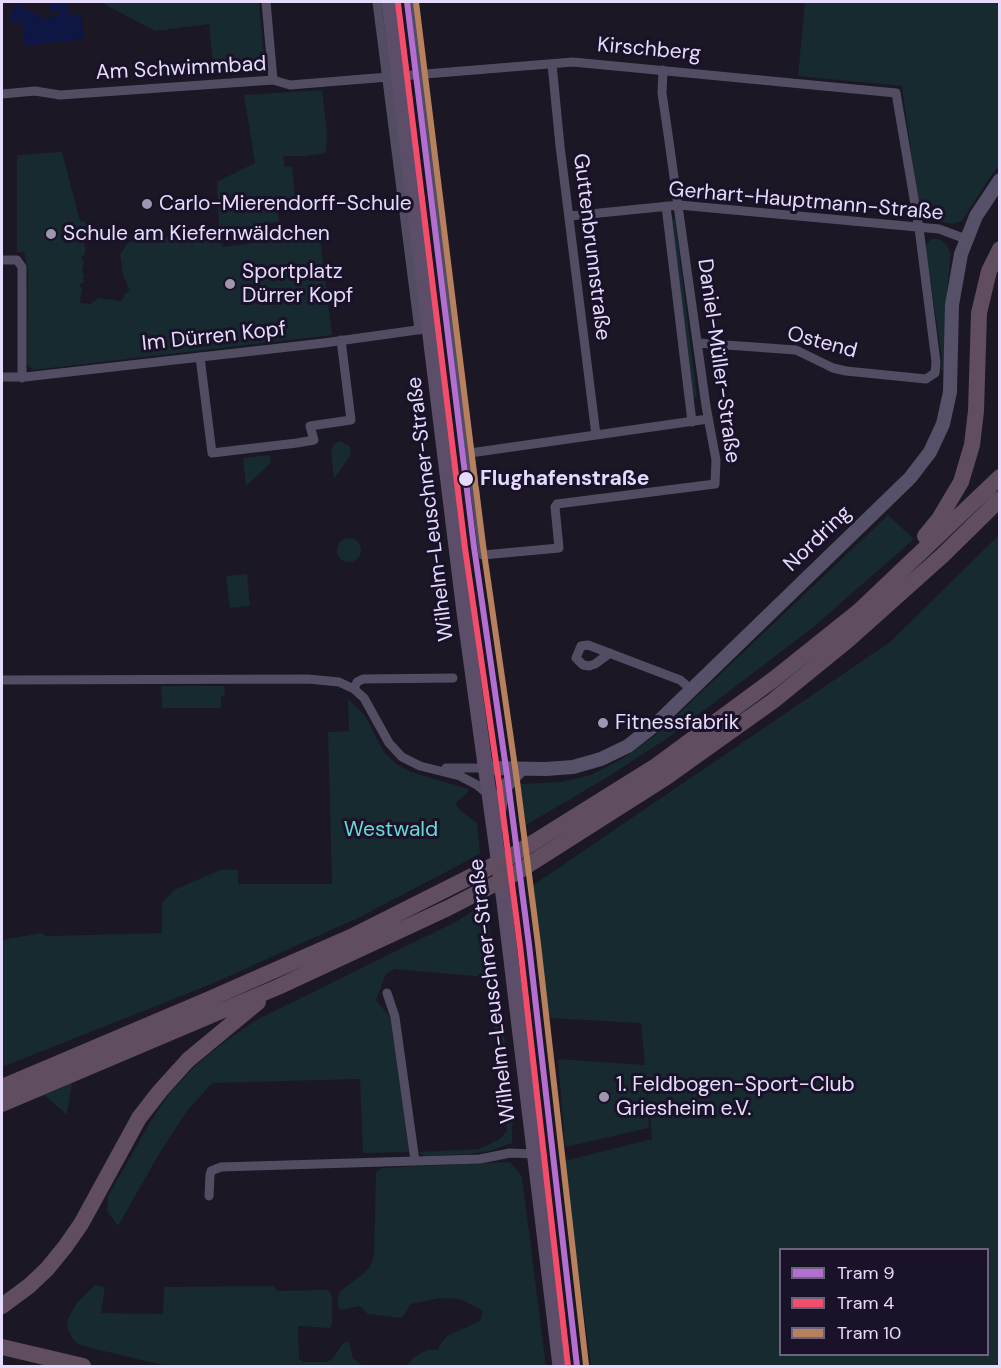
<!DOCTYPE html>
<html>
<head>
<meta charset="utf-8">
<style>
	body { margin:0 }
	#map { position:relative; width:1001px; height:1368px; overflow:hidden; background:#1b1724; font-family:"DM Sans",sans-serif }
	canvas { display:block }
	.frame { position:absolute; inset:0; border:3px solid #e6dbfd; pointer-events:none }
	.legend { position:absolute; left:779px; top:1248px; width:210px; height:108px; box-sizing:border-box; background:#1a1229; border:2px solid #6c627e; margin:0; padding:8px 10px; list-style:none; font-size:18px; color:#e6dbfd }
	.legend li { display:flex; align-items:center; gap:12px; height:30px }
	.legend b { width:30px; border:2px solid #6c627e }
</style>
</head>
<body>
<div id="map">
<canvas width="1001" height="1368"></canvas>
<div class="frame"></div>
<ul class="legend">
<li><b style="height:8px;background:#b36fd0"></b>Tram 9</li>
<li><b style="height:8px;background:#f44d6c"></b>Tram 4</li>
<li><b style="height:8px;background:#b6815c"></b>Tram 10</li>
</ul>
</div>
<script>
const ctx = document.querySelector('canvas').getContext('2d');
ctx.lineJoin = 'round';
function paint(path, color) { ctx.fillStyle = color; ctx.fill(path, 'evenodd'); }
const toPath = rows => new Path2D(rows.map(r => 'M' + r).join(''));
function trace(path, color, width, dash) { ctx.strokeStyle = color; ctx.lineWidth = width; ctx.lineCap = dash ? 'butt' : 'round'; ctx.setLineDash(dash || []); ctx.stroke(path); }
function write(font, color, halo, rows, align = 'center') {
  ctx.font = font + ' "DM Sans",sans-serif'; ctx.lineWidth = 6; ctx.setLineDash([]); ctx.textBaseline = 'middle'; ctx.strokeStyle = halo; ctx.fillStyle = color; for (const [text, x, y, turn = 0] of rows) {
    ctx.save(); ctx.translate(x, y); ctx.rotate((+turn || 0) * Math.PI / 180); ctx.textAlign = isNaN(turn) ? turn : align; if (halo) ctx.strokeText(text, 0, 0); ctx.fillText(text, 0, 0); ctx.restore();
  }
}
paint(toPath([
	[100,2,259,2,265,69,214,72,209,24,155,31],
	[805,2,999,2,999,166,990,177,962,221,952,224,937,221,925,217,919,210,902,86,798,76],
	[322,90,327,134,326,153,306,156,283,156,285,167,292,166,296,204,277,208,279,222,219,231,222,247,286,239,320,239,332,335,33,370,27,364,28,269,24,252,17,252,17,155,62,152,80,221,87,222,84,246,86,247,84,256,82,256,81,260,84,261,82,273,84,274,83,283,80,284,80,287,82,288,80,303,90,304,99,298,122,301,124,295,130,290,123,275,120,255,127,244,131,242,219,230,217,182,255,163,244,95],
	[412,121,413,121,438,321,433,306,411,141],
	[670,218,673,218,675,221,697,397,693,397],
	[931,239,939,239,946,244,951,254,945,309,945,372,941,370,942,359,926,252,926,246],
	[340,441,350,446,351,455,334,479,331,451,334,444],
	[270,455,271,463,246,486,243,458],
	[463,510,478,633,496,741,490,741,485,700,479,675,458,511],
	[888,515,914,539,811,629,669,737,606,778,526,825,520,784,560,782,591,775,622,759,657,734],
	[999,535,999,1366,591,1366,564,1161,652,1139,646,1073,649,1128,565,1147,558,1059,645,1065,641,1023,549,1018,532,886,890,642],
	[780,1250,988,1250,988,1354,780,1354],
	'337 550a12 12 0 1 1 24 0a12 12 0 1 1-24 0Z',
	[247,574,250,606,230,608,226,576],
	[161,686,224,686,225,695,221,696,221,708,162,708],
	[348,699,365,716,384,752,395,763,411,772,469,789,467,793,455,804,461,811,477,823,480,854,362,916,214,983,2,1067,2,940,41,933,47,936,162,933,162,903,174,890,220,870,238,870,238,884,332,884,328,732,349,731],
	[486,903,514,1111,512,1129,512,1143,489,1151,470,1154,425,1156,418,1152,479,1149,500,1139,507,1131,487,977,395,969,386,974,376,1000,392,1020,409,1152,363,1153,360,1079,212,1083,187,1111,159,1154,118,1226,107,1211,108,1196,149,1124,168,1095,195,1066,223,1043,256,1020,457,921],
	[72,1083,67,1113,65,1113,44,1095],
	[508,1162,511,1163,522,1177,546,1366,407,1366,412,1359,419,1354,428,1350,438,1350,441,1343,447,1336,480,1321,483,1311,460,1299,440,1298,411,1304,402,1318,368,1314,360,1306,341,1310,338,1307,338,1296,340,1291,362,1275,369,1268,374,1256,376,1172,382,1168],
	[95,1285,105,1287,101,1313,163,1314,164,1287,274,1286,277,1291,327,1290,330,1292,332,1298,332,1324,330,1328,298,1326,299,1359,304,1362,327,1362,333,1358,344,1342,349,1342,353,1358,363,1366,167,1366,91,1348,78,1344,73,1339,68,1330,67,1321,76,1304]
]), '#162a30');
paint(toPath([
	[15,3,18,3,43,19,60,15,59,11,51,13,49,11,50,4,67,4,69,10,66,16,70,15,72,10,74,15,81,14,84,39,25,46,22,22,13,23,10,21]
]), '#0e1643');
trace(toPath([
	[266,2,273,80],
	[377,2,419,330],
	[412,2,483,555,559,548,555,507,557,504,715,484,716,460,706,406,668,134,662,93,663,70],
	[552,64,560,146,596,435],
	[2,94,35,91,60,95,273,80,290,85,573,62,896,93,919,228,936,362,935,373,926,379,846,371,833,368,796,350,698,343],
	[666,206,692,422],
	[570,216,679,205,939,229,966,239],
	[2,260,17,260,22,267,22,378],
	[200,357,212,453,297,443,314,440,310,426,351,420,341,340],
	[2,377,25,377,324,343,431,328],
	[470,453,708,419],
	[610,653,595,664,589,666,583,665,576,658,581,646,588,645,680,680,691,689],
	[2,680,308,679,339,682,354,689,364,698,389,743,402,757,420,766,460,776,477,785,489,795],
	[354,689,357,682,363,679,453,678],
	[446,768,486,768],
	[387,993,395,1017,415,1161],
	[209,1196,210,1175,211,1171,221,1167,480,1159,510,1153,533,1154]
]), '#524d63', 9);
trace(toPath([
	[486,768,546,769,573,767,601,759,628,746,656,724,910,478,930,452,943,424,950,392,952,305,961,254,976,216,1000,180],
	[497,826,500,805,504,788,521,769]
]), '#565069', 14);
trace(toPath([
	[389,2,464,612,504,902,560,1366]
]), '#5c4e68', 15);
trace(toPath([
	[925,536,939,519,961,482,972,445,976,411,979,313,989,271,1000,249],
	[2,1087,207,1000,355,935,510,857,656,766,774,679,859,611,1000,477],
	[2,1104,278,987,448,908,514,874,665,778,773,701,848,640,943,555,1000,499],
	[2,1306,29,1286,47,1269,65,1247,81,1224,139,1118,160,1091,188,1060,258,1002],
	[2,1347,83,1366]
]), '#614d60', 16);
trace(toPath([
	[407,2,474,547,508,782,529,945,577,1366]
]), '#b36fd0', 6);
trace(toPath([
	[398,3,465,548,499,783,520,946,568,1366]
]), '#f44d6c', 6);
trace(toPath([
	[416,2,483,546,517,781,538,944,586,1365]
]), '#b6815c', 6);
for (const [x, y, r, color] of [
	[147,204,6,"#9f96b1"],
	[51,234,6,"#9f96b1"],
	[230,284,6,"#9f96b1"],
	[466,479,8,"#e6dbfd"],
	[603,723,6,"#9f96b1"],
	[604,1097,6,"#9f96b1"]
]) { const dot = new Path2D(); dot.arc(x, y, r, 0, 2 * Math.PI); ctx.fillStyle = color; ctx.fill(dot); trace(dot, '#1a1229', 2); }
write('21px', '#e6dbfd', '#1a1229', [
	["Kirschberg",649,50,5],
	["Am Schwimmbad",181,69,-3],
	["Gerhart-Hauptmann-Straße",806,202,5],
	["Guttenbrunnstraße",591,247,83],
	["Im Dürren Kopf",214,337,-6],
	["Ostend",822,343,15],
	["Daniel-Müller-Straße",718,361,82],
	["Wilhelm-Leuschner-Straße",431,509,-97],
	["Nordring",818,539,-44],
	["Wilhelm-Leuschner-Straße",493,991,-97]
]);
write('21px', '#e6dbfd', '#1a1229', [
	["Carlo-Mierendorff-Schule",159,204],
	["Schule am Kiefernwäldchen",63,234],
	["Sportplatz",242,272],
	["Dürrer Kopf",242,296],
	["Fitnessfabrik",615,723],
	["1. Feldbogen-Sport-Club",616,1085],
	["Griesheim e.V.",616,1109]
], 'left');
write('bold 21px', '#e6dbfd', '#1a1229', [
	["Flughafenstraße",480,479]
], 'left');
write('21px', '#69dbd6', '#1a1229', [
	["Westwald",391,830]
]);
</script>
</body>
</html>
